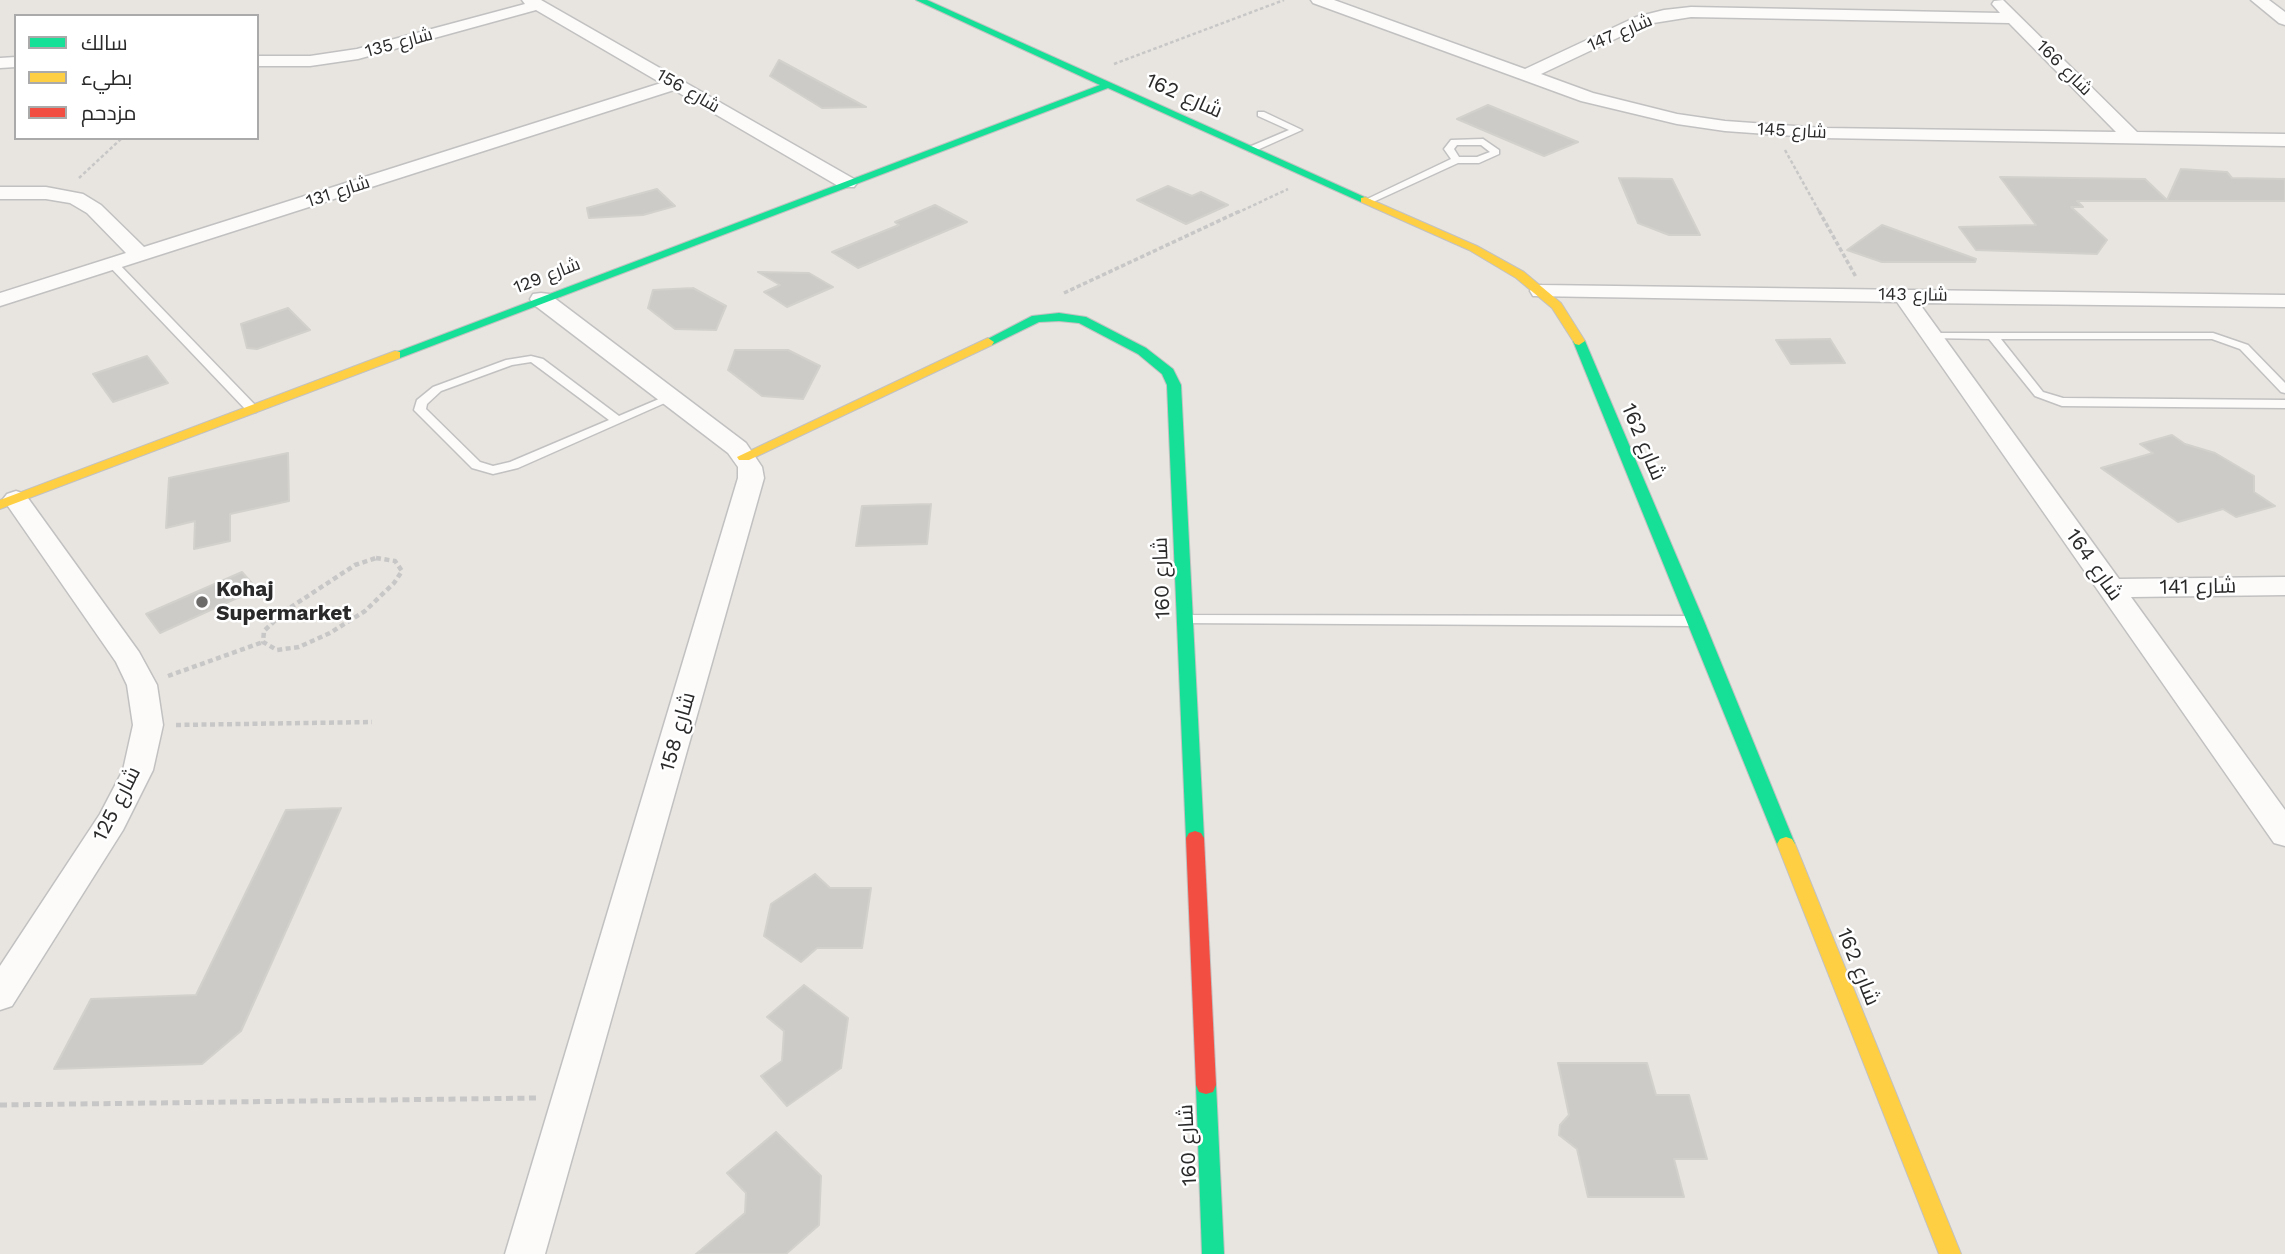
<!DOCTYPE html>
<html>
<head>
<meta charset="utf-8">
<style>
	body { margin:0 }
	#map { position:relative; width:2285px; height:1254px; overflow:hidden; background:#e8e5e0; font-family:"Work Sans",Cairo,sans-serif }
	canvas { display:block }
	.legend { position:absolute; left:14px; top:14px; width:245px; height:126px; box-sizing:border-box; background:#fff; border:2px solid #aaa; margin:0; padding:9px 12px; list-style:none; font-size:21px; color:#2a2a2a }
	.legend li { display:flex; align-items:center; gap:14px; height:35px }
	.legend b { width:35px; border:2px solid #aaa }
</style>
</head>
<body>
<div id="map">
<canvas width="2285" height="1254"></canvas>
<ul class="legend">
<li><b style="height:9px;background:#16e098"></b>سالك</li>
<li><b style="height:9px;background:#ffcf43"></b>بطيء</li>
<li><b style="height:9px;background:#f24e42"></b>مزدحم</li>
</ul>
</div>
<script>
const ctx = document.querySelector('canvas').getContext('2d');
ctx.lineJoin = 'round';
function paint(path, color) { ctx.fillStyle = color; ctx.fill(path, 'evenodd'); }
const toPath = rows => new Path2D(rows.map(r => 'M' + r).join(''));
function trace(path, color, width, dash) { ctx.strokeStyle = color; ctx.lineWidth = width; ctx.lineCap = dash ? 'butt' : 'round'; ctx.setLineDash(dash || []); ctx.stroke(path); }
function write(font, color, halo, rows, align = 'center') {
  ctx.font = font + ' "Work Sans",Cairo,sans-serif'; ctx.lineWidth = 5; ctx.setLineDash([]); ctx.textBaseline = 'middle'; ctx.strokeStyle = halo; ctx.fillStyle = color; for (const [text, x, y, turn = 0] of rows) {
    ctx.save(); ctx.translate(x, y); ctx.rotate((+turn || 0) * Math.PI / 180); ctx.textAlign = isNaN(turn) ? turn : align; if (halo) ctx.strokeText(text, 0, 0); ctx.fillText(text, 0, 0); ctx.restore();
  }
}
const building = toPath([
	[779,60,866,107,822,108,770,76,779,60],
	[1488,105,1578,142,1544,156,1457,119,1488,105],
	[2181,169,2227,172,2232,178,2285,179,2285,201,2077,201,2083,207,2071,207,2107,240,2097,254,1976,250,1959,227,2036,225,2000,177,2145,179,2167,200,2181,169],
	[1619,178,1672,179,1700,235,1669,235,1638,223,1619,178],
	[1168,186,1192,196,1201,192,1228,205,1186,224,1137,200,1168,186],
	[657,189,675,206,643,215,589,218,587,208,657,189],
	[935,205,967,222,858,268,832,252,899,225,895,222,935,205],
	[1882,225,1976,259,1975,262,1882,262,1847,250,1882,225],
	[758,272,809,273,833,287,787,307,764,292,780,285,758,272],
	[693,288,726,306,716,330,675,329,648,308,653,290,693,288],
	[288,308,310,330,257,349,247,348,241,324,288,308],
	[1830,339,1845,363,1791,364,1776,340,1830,339],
	[735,350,788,350,820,366,803,399,762,396,728,370,735,350],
	[147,356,168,383,113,402,93,374,147,356],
	[2172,435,2185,444,2215,453,2254,476,2254,492,2275,506,2236,517,2223,509,2178,522,2101,468,2153,453,2140,444,2172,435],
	[288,453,289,501,230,514,230,541,194,549,195,521,166,528,169,478,288,453],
	[931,504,927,544,856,546,862,506,931,504],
	[242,572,257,589,160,633,146,614,242,572],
	[341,808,241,1031,202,1064,54,1069,91,999,196,995,286,810,341,808],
	[815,874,830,888,871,888,862,948,817,948,801,962,764,936,771,904,815,874],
	[804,985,848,1018,841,1068,787,1106,761,1076,782,1061,784,1031,767,1017,804,985],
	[1558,1063,1647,1063,1656,1095,1689,1095,1707,1159,1674,1159,1684,1197,1588,1197,1577,1149,1559,1135,1560,1125,1569,1115,1558,1063],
	[776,1132,821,1176,819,1225,786,1254,696,1254,745,1213,746,1193,727,1173,776,1132]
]);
paint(building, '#cdcbc7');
trace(building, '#d3d1cc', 2);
const lane = toPath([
	[1258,112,1264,112,1302,130,1255,151,1249,151,1249,147,1289,130,1258,116,1258,112],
	[1483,139,1499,150,1499,154,1479,163,1458,163,1371,203,1363,201,1451,159,1444,149,1451,140,1483,139],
	[1457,145,1481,145,1490,152,1477,157,1459,157,1454,149,1457,145],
	[113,261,117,262,256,406,256,412,248,412,109,266,109,262,113,261],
	[1931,333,2213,333,2248,345,2285,383,2285,393,2281,392,2240,349,2212,339,2001,339,2043,392,2063,398,2285,400,2285,408,2062,406,2035,396,1989,339,1927,338,1925,336,1931,333],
	[531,356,543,359,619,416,666,396,670,394,676,398,518,468,493,474,472,468,414,410,417,400,433,387,506,360,531,356],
	[531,362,609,420,510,462,493,466,480,462,426,409,427,404,441,391,512,365,531,362],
	[1186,615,1694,616,1701,621,1694,626,1181,623,1179,620,1181,617,1186,615]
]);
const street = toPath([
	[522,0,541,0,854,179,857,183,854,187,840,187,674,90,0,306,0,293,126,253,87,213,70,203,46,199,0,199,0,187,46,187,83,194,101,205,144,247,661,83,536,10,358,59,310,66,257,66,257,56,310,56,357,49,525,4,522,0],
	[1311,0,1334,0,1525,69,1636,17,1664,10,1691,7,2000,13,1992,4,1994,1,2003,0,2137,132,2285,134,2285,146,1823,138,1725,131,1677,124,1581,101,1313,3,1311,0],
	[1691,17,2009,23,2116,132,1823,128,1725,121,1677,114,1593,93,1541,74,1647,24,1691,17],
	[2251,0,2269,0,2285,12,2285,25,2279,23,2251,0],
	[16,57,16,67,0,68,0,58,16,57],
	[1541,285,2285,295,2285,307,1919,303,2119,579,2285,577,2285,595,2131,597,2285,810,2285,846,2274,843,1897,302,1533,296,1530,291,1533,286,1541,285],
	[541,293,549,294,746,443,762,467,764,478,545,1254,505,1254,738,478,738,467,728,453,533,304,530,299,533,294,541,293],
	[16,491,25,494,139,652,157,685,163,725,153,770,123,830,12,1006,0,1010,0,966,100,814,123,770,133,725,127,685,116,662,3,499,7,494,16,491]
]);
const fast = toPath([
	[916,0,927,0,1371,200,1361,202,1108,88,400,358,390,358,389,355,1100,85,916,0],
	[1059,313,1086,317,1146,348,1173,369,1181,385,1204,838,1201,843,1195,845,1189,843,1186,838,1167,385,1162,374,1138,354,1079,323,1059,321,1039,322,992,345,984,345,982,342,1032,316,1059,313],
	[1579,337,1585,341,1704,621,1795,844,1792,849,1786,851,1780,849,1777,844,1573,341,1579,337],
	[1206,1076,1213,1078,1216,1085,1224,1254,1202,1254,1196,1085,1199,1078,1206,1076]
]);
const slow = toPath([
	[1365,197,1477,246,1524,272,1561,303,1585,341,1579,345,1575,344,1552,308,1516,278,1469,250,1361,202,1361,198,1365,197],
	[988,338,994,342,992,345,749,460,739,460,737,457,988,338],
	[395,351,400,352,400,358,0,509,0,500,395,351],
	[1786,837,1792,839,1795,844,1961,1254,1939,1254,1777,844,1780,839,1786,837]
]);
const jam = toPath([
	[1195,831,1201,833,1204,838,1216,1085,1213,1092,1206,1094,1199,1092,1196,1085,1186,838,1189,833,1195,831]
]);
trace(lane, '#c2c1c1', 3);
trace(street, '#c2c1c1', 3);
trace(fast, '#c2c1c1', 2);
trace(slow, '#c2c1c1', 2);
trace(jam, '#c2c1c1', 2);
trace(toPath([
	[1114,64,1284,0],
	[1785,150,1820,213],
	[79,178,122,138],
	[1237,213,1288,189]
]), '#c8c7c7', 2.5, [3.5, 2.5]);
trace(toPath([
	[1819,211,1856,277],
	[1064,293,1240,211]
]), '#c8c7c7', 3.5, [4.5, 2.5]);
trace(toPath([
	[376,558,395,561,402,571,394,583,365,611,330,633,299,647,277,650,263,642,264,631,285,611,355,565,376,558],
	[168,676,263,642],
	[176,725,372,722]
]), '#c8c7c7', 4.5, [5, 3.5]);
trace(toPath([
	[0,1105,538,1098]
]), '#c8c7c7', 5, [7, 4.5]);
paint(lane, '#fcfbfa');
paint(street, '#fcfbfa');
paint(fast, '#16e098');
paint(slow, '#ffcf43');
paint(jam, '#f24e42');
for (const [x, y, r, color] of [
	[202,602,7,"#6c6b6a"]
]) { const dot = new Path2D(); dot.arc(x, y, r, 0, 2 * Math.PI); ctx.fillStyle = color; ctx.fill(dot); trace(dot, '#fff', 2.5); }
write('18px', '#2a2a2a', '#fff', [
	["شارع 147",1620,33,-23],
	["شارع 135",399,43,-15],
	["شارع 166",2064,68,45],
	["شارع 156",688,91,30],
	["شارع 145",1792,131,3],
	["شارع 131",338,192,-18],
	["شارع 129",547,276,-21],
	["شارع 143",1913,295,1]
]);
write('21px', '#2a2a2a', '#fff', [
	["شارع 162",1184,96,24],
	["شارع 162",1643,442,67],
	["شارع 164",2094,565,55],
	["شارع 160",1162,578,-92],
	["شارع 141",2198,587,-1],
	["شارع 158",678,732,-74],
	["شارع 125",117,804,-63],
	["شارع 162",1858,967,68],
	["شارع 160",1188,1145,-93]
]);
write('bold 21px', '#2a2a2a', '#fff', [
	["Kohaj",216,590],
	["Supermarket",216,614]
], 'left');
</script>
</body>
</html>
